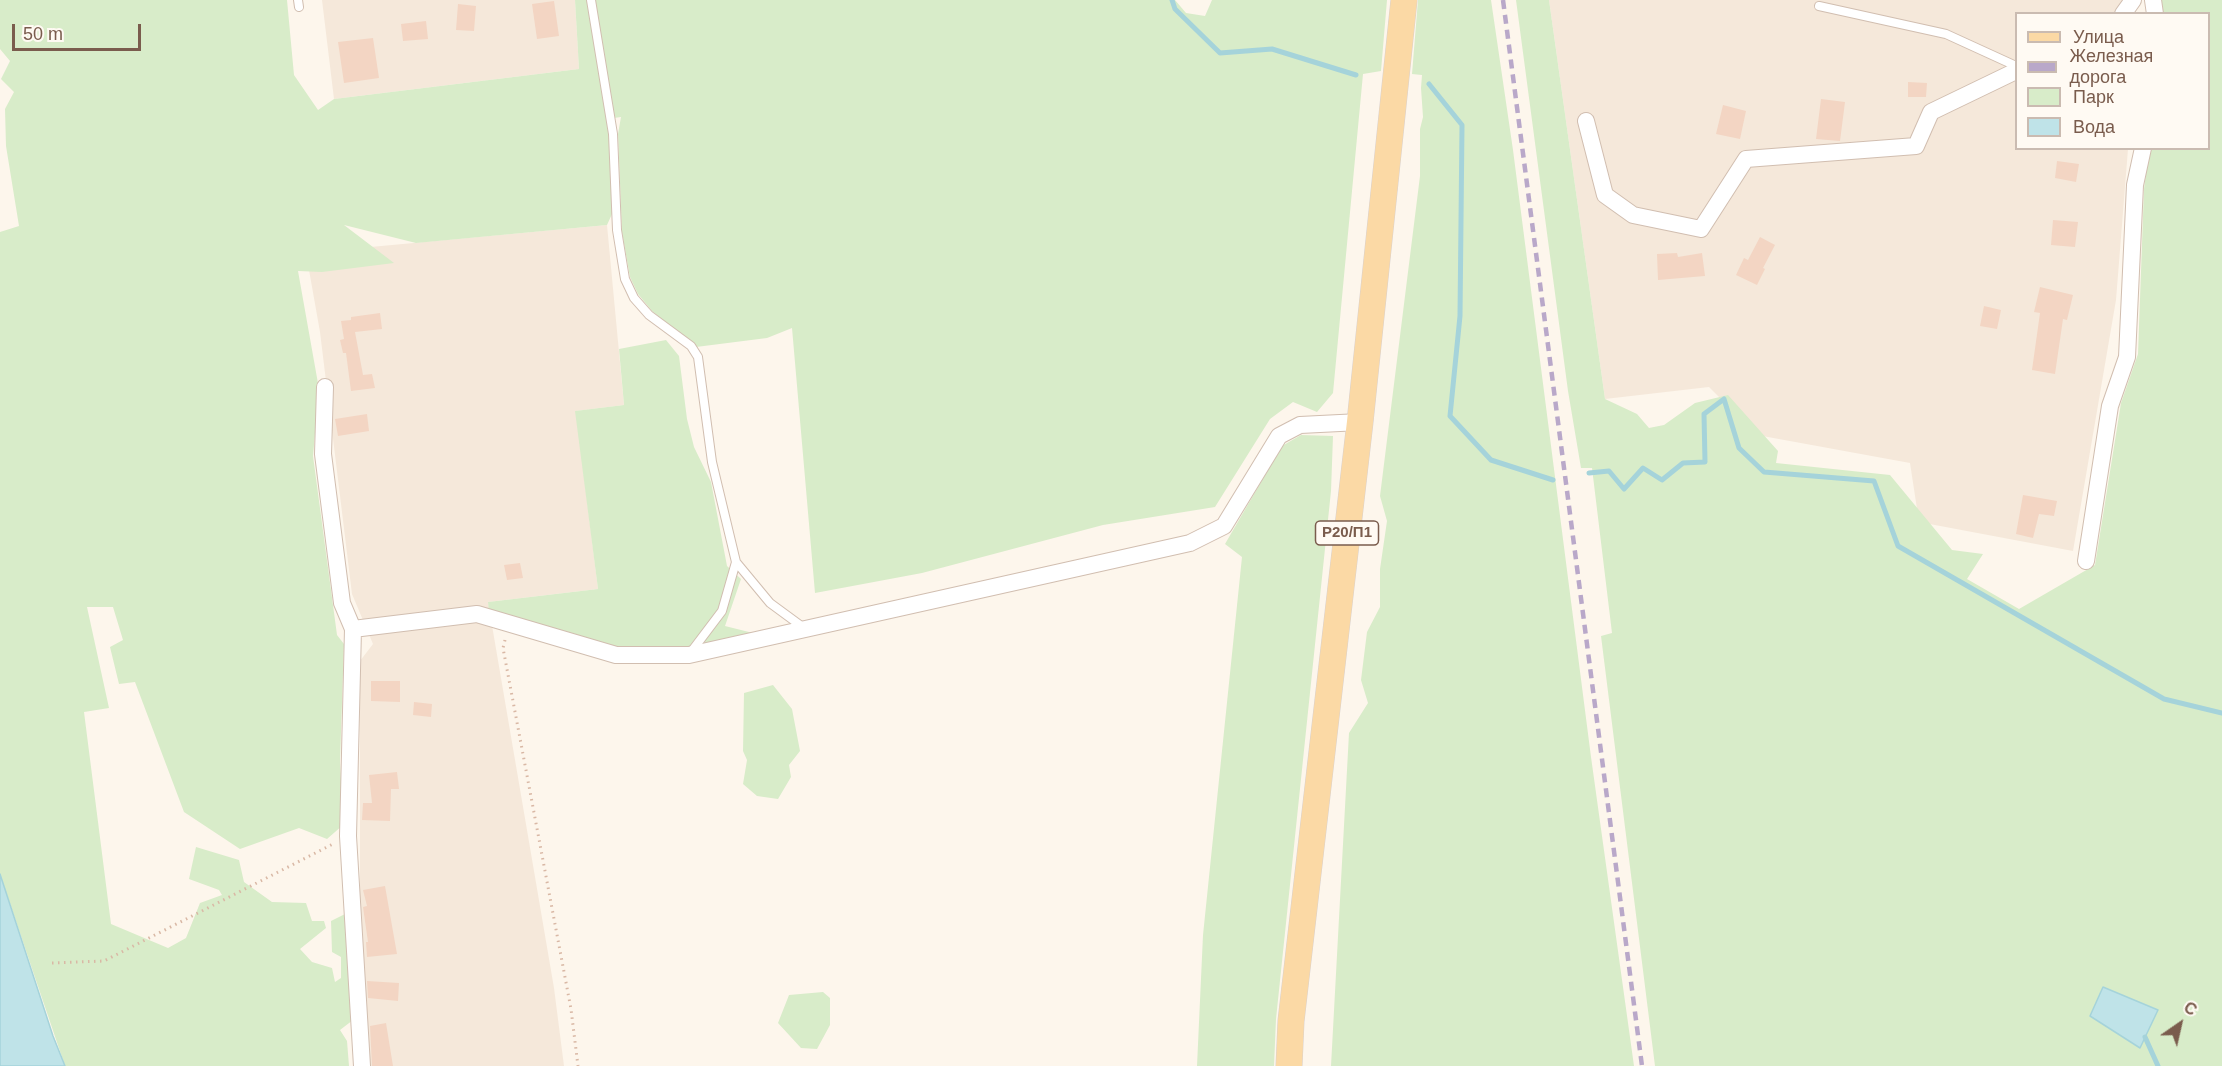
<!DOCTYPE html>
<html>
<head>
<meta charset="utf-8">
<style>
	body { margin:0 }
	#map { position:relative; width:2222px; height:1066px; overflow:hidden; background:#fdf6ec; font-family:Helvetica,sans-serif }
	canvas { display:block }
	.legend { position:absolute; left:2015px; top:12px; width:195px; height:138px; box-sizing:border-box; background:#fffaf3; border:2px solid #cabbb1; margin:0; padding:8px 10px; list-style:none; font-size:18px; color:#7a5c4d }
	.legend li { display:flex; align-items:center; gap:12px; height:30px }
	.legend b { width:30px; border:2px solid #cabbb1 }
	.north { position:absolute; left:2150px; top:994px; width:60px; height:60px; -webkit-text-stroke:4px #fffaf3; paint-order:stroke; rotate:34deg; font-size:16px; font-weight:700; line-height:24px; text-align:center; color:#7a5c4d }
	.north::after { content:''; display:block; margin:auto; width:21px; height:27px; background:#7a5c4d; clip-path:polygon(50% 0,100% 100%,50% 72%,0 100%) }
	.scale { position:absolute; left:12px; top:24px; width:129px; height:27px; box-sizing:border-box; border:3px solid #7a5c4d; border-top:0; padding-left:8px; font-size:18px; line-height:21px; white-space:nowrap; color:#7a5c4d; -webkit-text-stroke:4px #fffaf3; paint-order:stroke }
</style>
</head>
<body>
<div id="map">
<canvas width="2222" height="1066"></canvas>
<ul class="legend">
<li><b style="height:8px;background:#fbd9a5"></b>Улица</li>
<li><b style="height:8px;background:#b9a8c9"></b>Железная дорога</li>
<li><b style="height:16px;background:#d8ecc9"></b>Парк</li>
<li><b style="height:16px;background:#bfe3e8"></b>Вода</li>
</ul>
<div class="north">С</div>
<div class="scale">50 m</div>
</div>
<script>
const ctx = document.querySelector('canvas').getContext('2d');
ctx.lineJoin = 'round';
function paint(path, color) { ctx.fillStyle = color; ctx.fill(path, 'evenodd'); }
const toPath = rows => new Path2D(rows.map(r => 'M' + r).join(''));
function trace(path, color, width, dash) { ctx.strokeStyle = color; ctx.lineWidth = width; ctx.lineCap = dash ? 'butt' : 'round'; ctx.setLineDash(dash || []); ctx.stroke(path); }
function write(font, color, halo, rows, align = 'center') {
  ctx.font = font + ' Helvetica,sans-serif'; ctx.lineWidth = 4.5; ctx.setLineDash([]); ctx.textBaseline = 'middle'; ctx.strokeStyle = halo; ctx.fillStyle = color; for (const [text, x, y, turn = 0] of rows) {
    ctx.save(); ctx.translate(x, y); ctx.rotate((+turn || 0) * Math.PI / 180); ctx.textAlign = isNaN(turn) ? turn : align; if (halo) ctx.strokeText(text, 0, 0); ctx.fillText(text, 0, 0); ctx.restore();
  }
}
paint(toPath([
	[322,0,575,0,579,69,334,99],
	[1549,0,2131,0,2132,13,2016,14,2016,148,2128,149,2116,300,2073,551,1919,522,1910,463,1757,435,1709,387,1605,399],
	[607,225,624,405,576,411,598,589,488,602,554,988,564,1066,365,1066,360,1015,360,661,373,644,352,594,320,332,306,253]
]), '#f5e8da');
paint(toPath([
	[0,0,287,0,294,75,318,110,334,99,579,69,575,0,1175,0,1186,13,1205,16,1212,0,1387,0,1381,71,1363,74,1333,393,1317,412,1293,402,1270,419,1215,507,1103,525,922,573,815,593,792,328,767,338,696,347,652,311,638,294,630,277,622,232,618,134,621,117,607,119,610,135,612,214,607,225,416,243,344,225,394,263,322,272,298,271,319,389,313,456,337,635,344,644,340,761,343,825,327,839,299,828,240,849,184,812,135,682,119,684,110,647,123,640,113,607,87,607,109,708,84,712,111,924,168,948,186,938,200,903,222,895,219,890,189,879,196,847,239,860,244,882,272,902,306,903,312,921,324,921,326,928,300,949,312,962,332,968,335,982,341,978,341,957,332,952,331,921,347,913,353,1020,340,1030,347,1041,349,1066,65,1066,0,874,0,232,19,226,6,146,5,109,14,92,1,79,10,61,0,49],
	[1418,0,1491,0,1513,150,1591,757,1634,1066,1331,1066,1349,733,1368,703,1361,680,1367,632,1380,607,1380,569,1387,521,1380,496,1420,176,1420,129,1423,117,1421,88,1422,75,1412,74],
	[1516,0,1549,0,1605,399,1637,414,1649,428,1664,425,1695,403,1728,395,1778,451,1776,463,1890,475,1952,550,1983,554,1967,579,2019,609,2095,565,2121,403,2138,354,2144,189,2149,149,2208,148,2208,14,2162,13,2160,0,2222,0,2222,1066,1655,1066,1601,636,1612,633,1592,468,1581,468,1568,391],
	[666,340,679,356,687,419,694,447,711,482,727,566,741,579,725,626,753,633,677,649,618,649,489,612,488,602,598,589,575,411,624,405,619,349],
	[1301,435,1333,436,1331,491,1276,1019,1274,1066,1197,1066,1203,935,1242,557,1225,544,1282,446],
	[773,685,792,709,800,751,789,765,791,777,778,799,757,796,743,784,747,760,743,751,744,693],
	[823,992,830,998,830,1025,817,1049,801,1048,778,1023,789,995]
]), '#d8ecc9');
const water = toPath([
	[0,874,53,1036,65,1066,0,1066,0,874],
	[2103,987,2158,1010,2140,1048,2090,1016,2103,987]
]);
paint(water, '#bfe3e8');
trace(water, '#a5d3da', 1.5);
trace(toPath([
	[1172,0,1175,9,1220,53,1272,49,1356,75],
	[1429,84,1462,125,1460,316,1450,416,1491,460,1553,480],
	[1589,473,1609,471,1624,489,1643,468,1662,480,1683,463,1705,462,1704,414,1724,399,1739,448,1764,472,1874,481,1898,546,2164,699,2222,713],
	[2145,1037,2158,1066]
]), '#a5d3da', 5);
paint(toPath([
	[554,1,559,36,537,39,532,4],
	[458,4,476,6,474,31,456,30],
	[426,21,428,39,403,41,401,24],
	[373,38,379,78,344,83,338,42],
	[1908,82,1927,83,1926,97,1908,97],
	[1821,99,1845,102,1840,141,1816,139],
	[1723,105,1746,111,1740,139,1716,134],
	[2057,161,2079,164,2076,182,2055,178],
	[2053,220,2078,222,2075,247,2051,245],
	[1760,237,1775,245,1763,268,1765,269,1757,285,1736,275,1744,258,1748,260],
	[1677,253,1678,257,1702,253,1705,276,1658,280,1657,254],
	[2040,287,2073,295,2067,320,2063,319,2055,374,2032,370,2040,313,2034,312],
	[1984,306,2001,310,1997,329,1980,326],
	[380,313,382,329,355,332,363,375,372,374,375,388,351,391,346,353,343,353,340,340,344,339,341,321,351,320,351,317],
	[367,414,369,431,338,436,335,419],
	[2023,495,2057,501,2054,516,2039,514,2033,538,2016,534],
	[520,563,523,578,507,580,504,565],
	[371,681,400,681,400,702,371,701],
	[414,702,432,704,431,717,413,715],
	[397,772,399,789,391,789,390,821,362,820,363,803,372,803,369,775],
	[385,886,397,954,367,957,366,942,368,942,363,907,367,906,363,890],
	[367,981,399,983,398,1001,368,998],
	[386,1023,393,1066,372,1066,370,1026]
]), '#f3d5c3');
const lane = toPath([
	[298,0,299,7],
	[591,0,613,134,617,230,625,279,634,298,649,315,691,346,698,357,712,462,736,562,722,611,691,652],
	[1819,6,1946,34,2016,66],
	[736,562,770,603,804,628]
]);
const street = toPath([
	[2153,0,2155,14],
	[2123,14,2133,0],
	[1586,121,1605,195,1633,215,1701,229,1746,159,1916,146,1931,112,2016,71],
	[325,387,323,454,342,603,353,629,348,836,362,1066],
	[2086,561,2110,406,2127,357,2135,185,2143,148],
	[353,629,477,614,616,655,689,655,1190,543,1224,526,1279,436,1300,425,1360,422]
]);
const primary = toPath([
	[1289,1066,1291,1021,1360,422,1404,0]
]);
trace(lane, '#d1beb0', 10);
trace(street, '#d1beb0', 18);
trace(primary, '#dad1cd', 27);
trace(toPath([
	[505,640,503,648,571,1009,578,1066],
	[52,963,104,961,333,844]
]), '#d9b8a5', 3, [1.5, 4.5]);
trace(lane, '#fff', 8);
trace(street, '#fff', 16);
trace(primary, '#fbd9a5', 26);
trace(toPath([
	[1503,0,1642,1066]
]), '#b9a8c9', 4.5, [9, 6]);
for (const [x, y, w] of [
	[1347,533,63]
]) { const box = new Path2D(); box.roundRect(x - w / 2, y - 12, w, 24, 4.5); ctx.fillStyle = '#fffaf3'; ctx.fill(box); trace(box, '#7a5c4d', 1.5); }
write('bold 15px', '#7a5c4d', null, [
	["Р20/П1",1347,533]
]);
</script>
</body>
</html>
